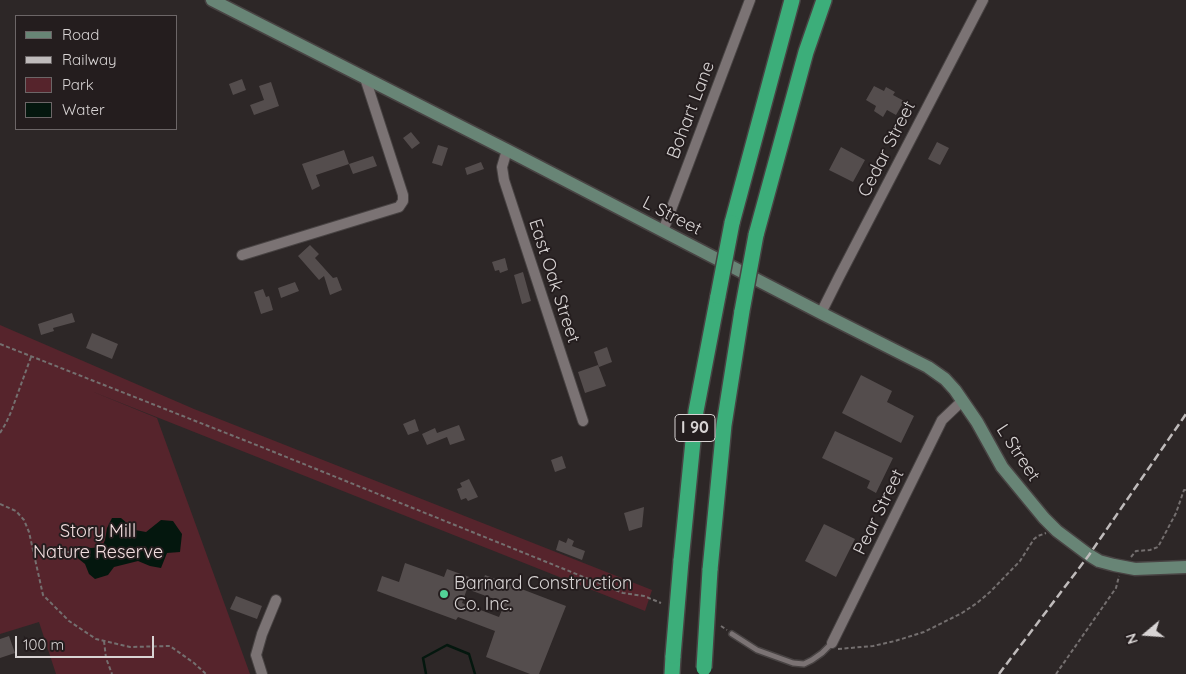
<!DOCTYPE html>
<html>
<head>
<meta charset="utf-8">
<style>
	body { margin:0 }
	#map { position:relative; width:1186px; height:674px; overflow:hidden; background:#2d2727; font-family:Quicksand,sans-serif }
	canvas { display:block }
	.legend { position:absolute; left:15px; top:15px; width:162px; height:115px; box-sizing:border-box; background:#241d1e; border:1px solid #6c6667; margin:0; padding:6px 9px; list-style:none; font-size:15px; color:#d8d4d4 }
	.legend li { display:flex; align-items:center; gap:10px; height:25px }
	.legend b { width:25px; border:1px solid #6c6667 }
	.north { position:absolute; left:1121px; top:609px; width:50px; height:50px; -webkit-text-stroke:4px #241d1e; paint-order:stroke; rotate:252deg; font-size:14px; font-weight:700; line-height:20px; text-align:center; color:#d8d4d4 }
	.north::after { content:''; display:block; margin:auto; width:18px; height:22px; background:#d8d4d4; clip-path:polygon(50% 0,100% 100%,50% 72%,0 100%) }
	.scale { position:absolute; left:15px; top:636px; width:139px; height:22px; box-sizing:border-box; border:2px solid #d8d4d4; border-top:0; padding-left:6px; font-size:15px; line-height:18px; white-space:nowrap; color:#d8d4d4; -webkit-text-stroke:4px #241d1e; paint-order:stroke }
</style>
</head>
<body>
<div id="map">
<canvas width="1186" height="674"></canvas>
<ul class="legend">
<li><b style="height:6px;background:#688576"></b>Road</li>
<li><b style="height:6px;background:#bfbbbb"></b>Railway</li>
<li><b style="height:14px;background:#56242c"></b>Park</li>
<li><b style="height:14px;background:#04170e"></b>Water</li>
</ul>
<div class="north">N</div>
<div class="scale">100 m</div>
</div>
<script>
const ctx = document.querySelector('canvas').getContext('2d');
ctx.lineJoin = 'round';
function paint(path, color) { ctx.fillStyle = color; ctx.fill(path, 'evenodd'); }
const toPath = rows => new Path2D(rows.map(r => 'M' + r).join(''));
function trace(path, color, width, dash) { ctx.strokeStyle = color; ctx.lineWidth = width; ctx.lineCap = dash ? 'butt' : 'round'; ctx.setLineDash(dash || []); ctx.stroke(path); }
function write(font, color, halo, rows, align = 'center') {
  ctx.font = font + ' Quicksand,sans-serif'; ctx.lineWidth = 4; ctx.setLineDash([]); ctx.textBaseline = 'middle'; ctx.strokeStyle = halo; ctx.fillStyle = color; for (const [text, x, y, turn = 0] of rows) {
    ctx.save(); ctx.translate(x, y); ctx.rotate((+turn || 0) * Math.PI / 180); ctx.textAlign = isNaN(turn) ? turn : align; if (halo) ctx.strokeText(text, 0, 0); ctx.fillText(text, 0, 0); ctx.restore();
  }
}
paint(toPath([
	[0,325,194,409,652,590,645,611,91,391,157,418,250,674,56,674,39,622,0,634]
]), '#56242c');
paint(toPath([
	[112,518,121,518,135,530,146,532,161,520,173,521,182,534,180,552,167,553,161,568,150,566,138,561,114,567,108,575,95,579,89,574,85,564,75,556,79,546,91,548,102,547,105,540,107,528]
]), '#04170e');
trace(toPath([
	[426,674,423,658,447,645,469,654,475,674]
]), '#04170e', 2.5);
paint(toPath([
	[242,79,246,90,233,95,229,84],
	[271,82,279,106,254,115,250,105,264,100,259,86],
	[874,86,884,91,886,87,895,92,893,95,904,101,896,115,887,110,883,117,874,111,876,106,866,100],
	[411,132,420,143,412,149,403,138],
	[937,142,949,148,940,165,928,159],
	[438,145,448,148,442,166,432,163],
	[841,147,865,160,853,182,829,170],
	[344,150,349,164,316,175,320,186,312,190,302,164],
	[373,156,377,166,353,174,349,164],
	[481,162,484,169,467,175,465,168],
	[310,245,319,254,315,258,333,278,337,277,342,290,330,295,324,276,319,280,298,256],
	[505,258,508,270,500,273,499,270,495,271,492,262],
	[523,272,531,301,522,304,514,275],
	[295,282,299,291,281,298,278,288],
	[263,289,266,297,269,296,273,310,261,314,254,292],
	[72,313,75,322,53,328,54,331,41,335,38,324],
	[92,333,118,344,112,359,86,348],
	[607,347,612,362,599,367,594,352],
	[598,365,606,386,585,393,578,372],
	[861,375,892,391,887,402,914,416,901,443,842,413],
	[415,419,419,431,408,435,403,424],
	[459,425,465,440,450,445,447,437,427,445,422,434,435,428,437,433],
	[835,431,893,458,876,493,867,488,870,481,822,458],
	[562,456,566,468,555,472,551,460],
	[469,479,478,497,468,501,466,498,461,500,457,489,462,487,460,483],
	[644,507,642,527,629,531,624,513],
	[824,524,855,539,836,577,805,561],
	[568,538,574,541,572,546,585,551,582,560,556,550,559,540,566,543],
	[405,563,444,577,447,569,483,582,485,575,566,606,539,674,530,674,486,657,495,631,458,617,456,620,377,591,382,576,399,582],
	[467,589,505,603,499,617,462,603],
	[236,596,262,606,257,619,230,609],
	[9,636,15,653,0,658,0,639]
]), '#544d4d');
const lane = toPath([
	[732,634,757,650,793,663,804,664,812,660,822,653,832,643]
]);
const street = toPath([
	[507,150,502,167,504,180,583,421],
	[663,231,750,0],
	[242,255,399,207,403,201,403,195,365,78],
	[821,313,839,277,983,0],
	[832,643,942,420,962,401],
	[262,674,256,655,262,634,276,600]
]);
const secondary = toPath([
	[212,0,507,150,821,313,928,367,945,379,955,390,977,422,1002,467,1044,518,1057,531,1089,555,1099,561,1114,565,1135,569,1186,567]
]);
const highway = toPath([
	[732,223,792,0],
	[756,235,806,52,824,0],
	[681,561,696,411,718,296],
	[710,570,724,425,742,311],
	[672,674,673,656]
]);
trace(lane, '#484343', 8);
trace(street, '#484343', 12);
trace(secondary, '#484343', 15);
trace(highway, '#484343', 18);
trace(toPath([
	[0,344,264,448,611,588,623,593,644,596,661,603],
	[0,433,6,423,11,412,31,357],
	[0,504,16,511,24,520,29,532,43,595,69,621,96,639,130,647,170,646,194,663,206,674],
	[34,552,74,552],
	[1131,557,1136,551,1150,550,1158,547,1176,513,1184,490,1186,490],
	[721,626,727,630],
	[104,641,106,658,112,674],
	[838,649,873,646,895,641,924,632,962,613,977,603,990,592,1020,561,1034,539,1038,536,1046,533],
	[1056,674,1116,588,1119,576]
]), '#746f6f', 2, [4, 2.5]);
trace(lane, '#7b7374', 5);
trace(street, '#7b7374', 10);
trace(secondary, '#688576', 12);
trace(highway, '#3cae7a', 15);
trace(toPath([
	[999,674,1089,555,1186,414]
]), '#bfbbbb', 2.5, [8, 4]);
const highwayBridge = toPath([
	[718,296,732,223],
	[742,311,756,235],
	[673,656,681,561],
	[704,668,710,570]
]);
trace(highwayBridge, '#484343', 18, []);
trace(highwayBridge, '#3cae7a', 15);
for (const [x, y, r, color] of [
	[444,594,5,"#52d397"]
]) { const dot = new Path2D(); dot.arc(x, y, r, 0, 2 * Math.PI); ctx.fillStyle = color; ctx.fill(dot); trace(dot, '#241d1e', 2); }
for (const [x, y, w] of [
	[695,428,40]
]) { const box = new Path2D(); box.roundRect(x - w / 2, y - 13.5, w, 27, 4); ctx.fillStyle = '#241d1e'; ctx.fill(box); trace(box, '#d8d4d4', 1); }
write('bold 16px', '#d8d4d4', null, [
	["I 90",695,428]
]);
write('18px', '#d8d4d4', '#241d1e', [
	["Bohart Lane",691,110,-69],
	["Cedar Street",887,149,-63],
	["L Street",672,216,27],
	["East Oak Street",554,281,72],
	["L Street",1018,453,57],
	["Pear Street",879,512,-64]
]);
write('18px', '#f2dedf', '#241d1e', [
	["Story Mill",98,532],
	["Nature Reserve",98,553]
]);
write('18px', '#d8d4d4', '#241d1e', [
	["Barnard Construction",454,584],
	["Co. Inc.",454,605]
], 'left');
</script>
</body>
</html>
